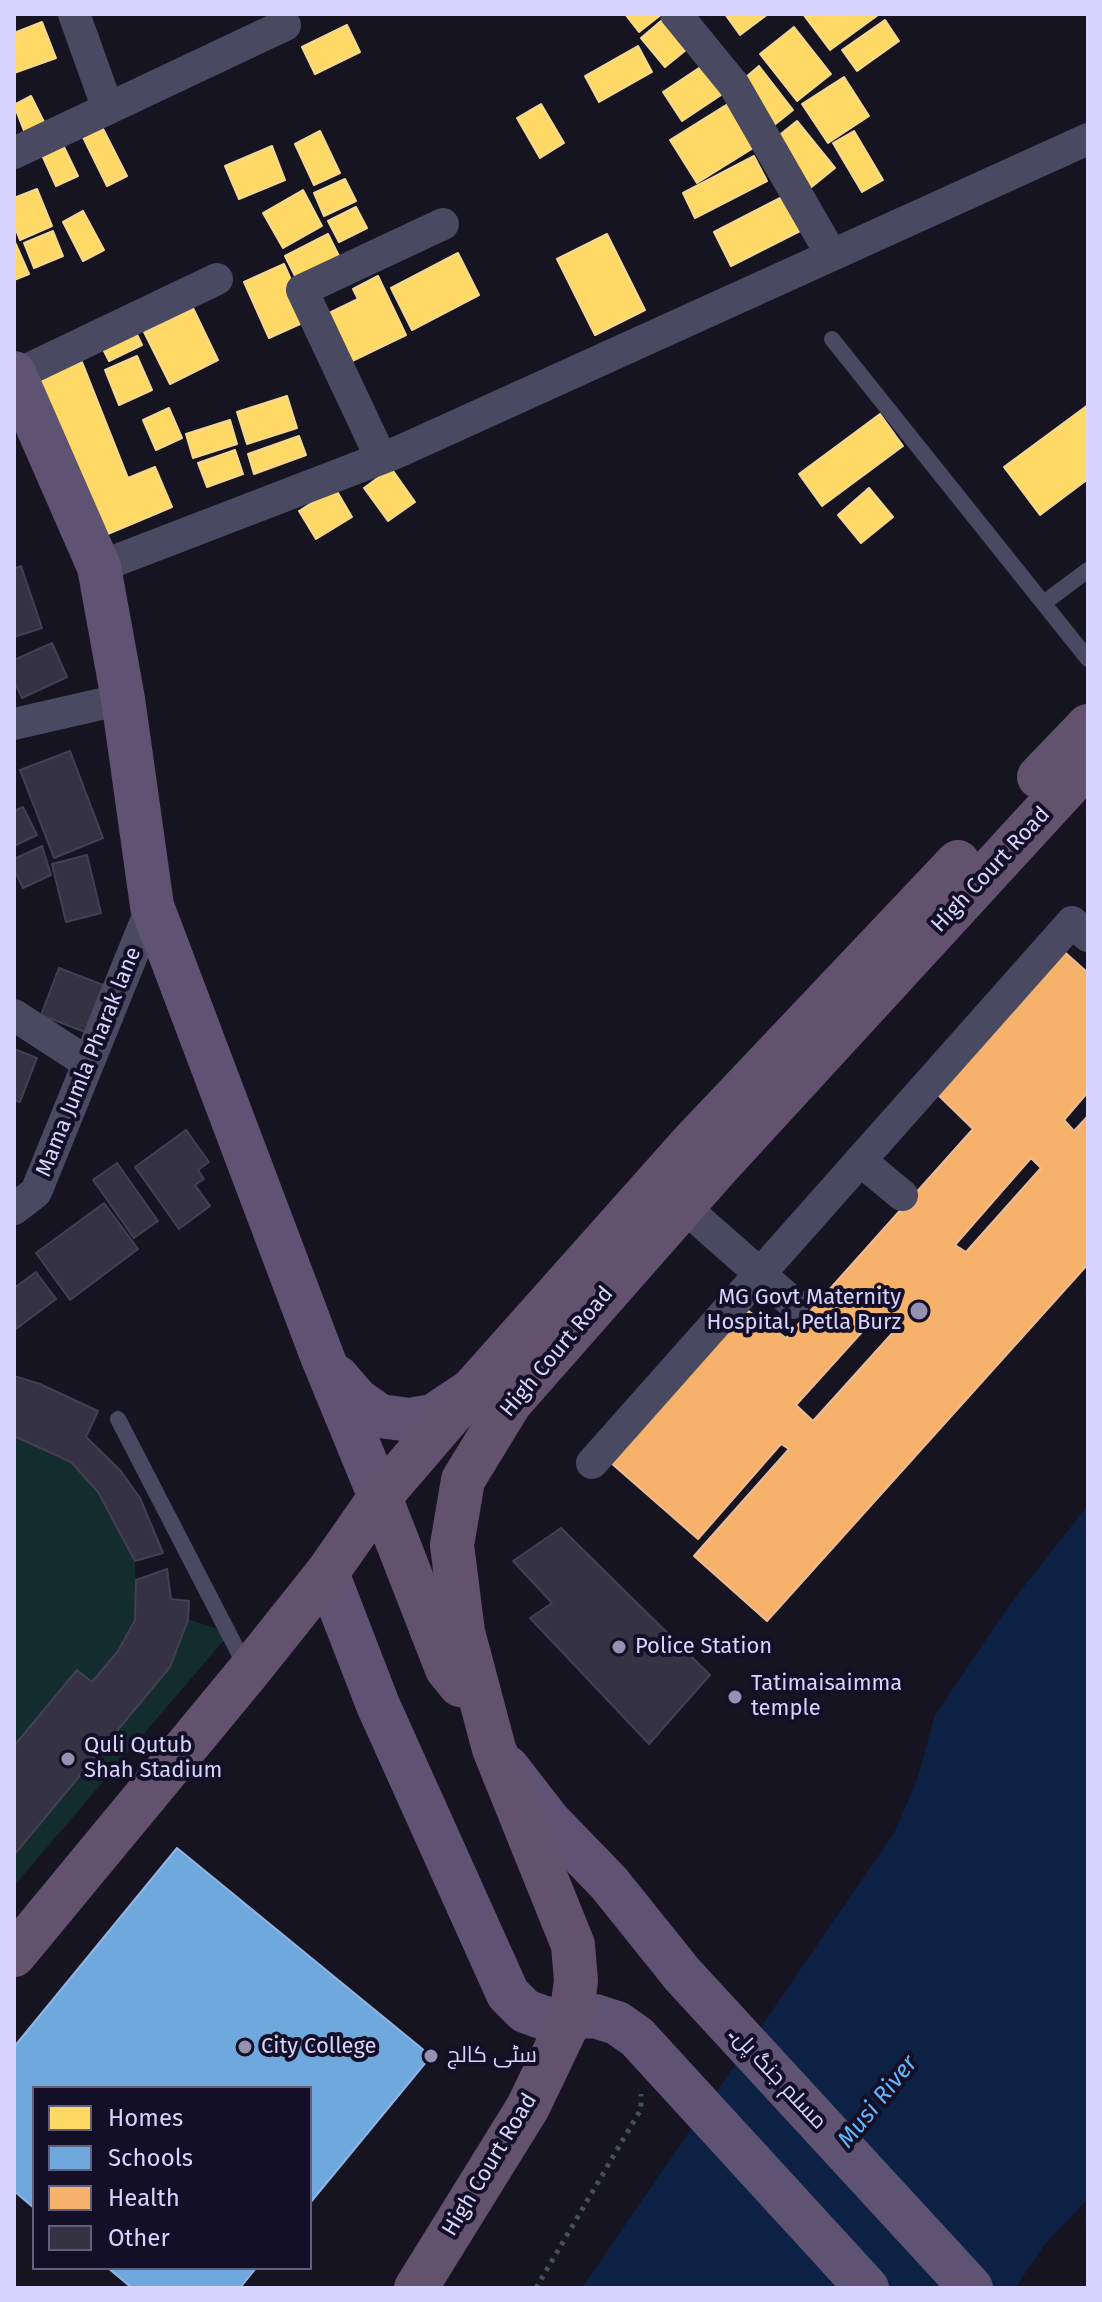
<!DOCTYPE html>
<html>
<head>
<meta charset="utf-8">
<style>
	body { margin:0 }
	#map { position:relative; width:1102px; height:2302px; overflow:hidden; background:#161421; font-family:"Fira Sans",sans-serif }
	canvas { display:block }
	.frame { position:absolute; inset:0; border:16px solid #d9d4ff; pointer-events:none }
	.legend { position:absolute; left:32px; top:2086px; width:280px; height:184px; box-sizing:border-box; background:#130f26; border:2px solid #625e7d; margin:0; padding:10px 14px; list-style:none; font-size:24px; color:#d9d4ff }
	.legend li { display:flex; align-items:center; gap:16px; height:40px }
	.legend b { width:40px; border:2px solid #625e7d }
</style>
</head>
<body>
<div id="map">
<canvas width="1102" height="2302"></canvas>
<div class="frame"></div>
<ul class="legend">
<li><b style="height:22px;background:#ffd966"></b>Homes</li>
<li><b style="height:22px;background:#6fa8dc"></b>Schools</li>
<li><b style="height:22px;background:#f6b26b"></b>Health</li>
<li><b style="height:22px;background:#343243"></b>Other</li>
</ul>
</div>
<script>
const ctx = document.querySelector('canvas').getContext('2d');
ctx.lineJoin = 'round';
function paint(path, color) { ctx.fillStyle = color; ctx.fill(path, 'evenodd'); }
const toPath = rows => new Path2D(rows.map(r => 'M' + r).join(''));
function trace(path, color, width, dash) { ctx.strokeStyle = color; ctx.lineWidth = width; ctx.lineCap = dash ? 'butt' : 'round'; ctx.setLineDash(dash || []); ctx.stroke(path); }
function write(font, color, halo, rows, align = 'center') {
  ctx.font = font + ' "Fira Sans",Cairo,sans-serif'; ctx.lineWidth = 8; ctx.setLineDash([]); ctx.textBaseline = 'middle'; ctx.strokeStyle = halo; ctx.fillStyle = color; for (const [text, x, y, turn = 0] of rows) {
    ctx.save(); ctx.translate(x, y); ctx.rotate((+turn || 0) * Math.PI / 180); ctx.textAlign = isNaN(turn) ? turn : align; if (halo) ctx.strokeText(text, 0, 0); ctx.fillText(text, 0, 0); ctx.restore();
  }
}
paint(toPath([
	[14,1436,71,1462,98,1492,135,1561,136,1602,230,1633,14,1886]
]), '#132c2d');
paint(toPath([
	[1088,1505,1088,2199,1045,2244,1015,2288,582,2288,894,1833,917,1780,935,1715,1011,1603]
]), '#0d2144');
const homes = toPath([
	[625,14,662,14,639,32,625,14],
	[725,14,768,14,740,35,725,14],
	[803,14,877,14,878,15,830,50,803,14],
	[668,15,692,45,665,67,641,38,668,15],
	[885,20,899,41,857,71,842,50,885,20],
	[42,22,56,58,14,73,14,33,42,22],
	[347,25,360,52,315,74,302,47,347,25],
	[794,27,831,74,797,101,760,54,794,27],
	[638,46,652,72,599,102,585,76,638,46],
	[705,64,724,93,682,121,663,92,705,64],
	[759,66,793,110,773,126,739,83,759,66],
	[844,77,869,116,828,143,802,104,844,77],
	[31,96,48,130,28,141,14,105,31,96],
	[731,102,758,145,697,183,670,140,731,102],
	[541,104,564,143,540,158,517,118,541,104],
	[97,117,127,176,107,186,78,127,97,117],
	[797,121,835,168,809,189,771,142,797,121],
	[320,131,340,173,314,185,295,144,320,131],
	[854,131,883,180,862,192,833,143,854,131],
	[63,145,78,176,56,186,42,155,63,145],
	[272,146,285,180,239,199,225,166,272,146],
	[754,156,767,181,695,218,683,193,754,156],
	[345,179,356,201,324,216,314,193,345,179],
	[37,189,52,226,20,240,14,225,14,198,37,189],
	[303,190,322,226,283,248,263,213,303,190],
	[784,196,802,230,731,266,714,232,784,196],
	[356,207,367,228,339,242,328,221,356,207],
	[83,211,104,250,83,261,63,222,83,211],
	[53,231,63,256,34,268,24,243,53,231],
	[328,234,343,264,300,286,285,256,328,234],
	[607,234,645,310,595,335,557,259,607,234],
	[14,240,29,274,14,280,14,240],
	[458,253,479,295,412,330,391,288,458,253],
	[284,264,309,320,269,338,244,282,284,264],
	[378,276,406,335,348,363,325,315,358,299,353,289,378,276],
	[193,308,218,360,170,384,144,332,193,308],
	[132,324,142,345,109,361,99,341,132,324],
	[137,356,152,390,119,405,105,370,137,356],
	[82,362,128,478,155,467,172,507,103,536,39,378,82,362],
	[287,396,297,428,247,444,237,412,287,396],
	[1088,405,1088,479,1040,515,1004,467,1088,405],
	[169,408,182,438,156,450,143,420,169,408],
	[880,414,903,446,822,506,799,474,880,414],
	[230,420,237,444,193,458,186,434,230,420],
	[299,436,306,455,254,474,248,454,299,436],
	[235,450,243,474,207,487,198,463,235,450],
	[391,468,415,502,388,521,364,488,391,468],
	[335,488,352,517,316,539,299,511,335,488],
	[869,488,893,517,861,543,838,515,869,488]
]);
paint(homes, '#ffd966');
trace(homes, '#f4d894', 2);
const schools = toPath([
	[177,1848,431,2056,310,2203,310,2088,34,2088,34,2208,14,2191,14,2047,177,1848],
	[108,2268,256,2268,240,2288,132,2288,108,2268]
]);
paint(schools, '#6fa8dc');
trace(schools, '#8fb5e6', 2);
const health = toPath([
	[1059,947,1088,973,1088,1092,1064,1120,1074,1131,1088,1116,1088,1264,767,1621,694,1556,789,1449,781,1444,698,1539,610,1462,743,1307,786,1338,973,1129,931,1088,1059,947],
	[1031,1158,1041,1168,966,1252,955,1245,1031,1158],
	[880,1312,897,1328,813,1421,796,1405,880,1312]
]);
paint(health, '#f6b26b');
trace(health, '#edbc97', 2);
const building = toPath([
	[21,566,42,628,14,637,14,569,21,566],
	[52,643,67,677,22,698,14,681,14,660,52,643],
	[70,751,103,838,54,858,20,770,70,751],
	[23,807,37,835,14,846,14,811,23,807],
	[42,846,51,875,23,888,14,869,14,859,42,846],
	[87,855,101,913,66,922,52,864,87,855],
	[59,968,103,985,85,1032,41,1015,59,968],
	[14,1049,37,1058,20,1102,14,1100,14,1049],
	[186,1130,209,1162,198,1170,204,1179,195,1185,210,1206,179,1229,135,1167,186,1130],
	[117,1163,158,1221,134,1238,93,1180,117,1163],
	[104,1203,138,1249,70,1300,36,1253,104,1203],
	[36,1272,56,1299,16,1329,14,1288,36,1272],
	[14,1376,40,1384,98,1411,86,1437,120,1470,140,1498,163,1553,135,1561,98,1492,71,1462,14,1436,14,1376],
	[561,1528,710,1675,649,1744,530,1618,552,1603,513,1561,561,1528],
	[167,1569,171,1599,189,1601,188,1620,170,1667,14,1855,14,1746,77,1670,92,1682,118,1651,135,1620,136,1580,167,1569]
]);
paint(building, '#343243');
trace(building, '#433f54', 2);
trace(toPath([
	[536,2288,641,2109,641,2094]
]), '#44505f', 5, [4, 6]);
trace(toPath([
	[832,339,1088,659],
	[1045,602,1088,570],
	[118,1419,246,1667]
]), '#4a4962', 16);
trace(toPath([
	[74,14,108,109],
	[676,14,734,85,831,254],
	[14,153,285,25],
	[14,376,217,279],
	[381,458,302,290,443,224],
	[99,567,398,452,1088,139],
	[14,724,123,699],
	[14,1015,88,1063],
	[861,1161,902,1195],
	[683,1206,793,1303],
	[14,1209,36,1192,152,906],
	[592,1463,1072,922,1088,936]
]), '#4a4962', 32);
trace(toPath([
	[14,373,99,567,123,699,152,906,322,1356,380,1497],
	[337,1377,357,1400,380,1416,410,1420,433,1416,469,1392],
	[327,1573,378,1705,508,1994,525,2011,547,2019,595,2016,617,2023,637,2037,867,2288],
	[507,1767,549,1821,609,1883,682,1974,971,2288]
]), '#5e5373', 44);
trace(toPath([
	[1039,777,1088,726],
	[380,1497,447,1669,460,1685],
	[14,1955,248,1672,327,1573,380,1497,471,1391,691,1144,958,862],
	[416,2288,528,2107,571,2017,576,1981,573,1945,494,1749,463,1632,452,1545,463,1480,510,1403,716,1169,1088,764]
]), '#62526e', 44);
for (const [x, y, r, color] of [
	[919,1311,10,"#9591b1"],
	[619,1647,8,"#9591b1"],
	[735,1697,8,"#9591b1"],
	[68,1759,8,"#9591b1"],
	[245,2047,8,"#9591b1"],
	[431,2056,8,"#9591b1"]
]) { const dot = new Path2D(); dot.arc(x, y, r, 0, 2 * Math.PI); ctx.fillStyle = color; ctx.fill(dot); trace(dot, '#130f26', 3); }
write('22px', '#d9d4ff', '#130f26', [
	["High Court Road",991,870,-47],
	["Mama Jumla Pharak lane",89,1062,-68],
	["High Court Road",557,1352,-50],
	["مسلم جنگ پل۔",777,2078,47],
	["High Court Road",490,2165,-59]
]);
write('22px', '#d9d4ff', '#130f26', [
	["MG Govt Maternity",901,1298,"right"],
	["Hospital, Petla Burz",901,1323,"right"],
	["Police Station",635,1647],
	["Tatimaisaimma",751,1684],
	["temple",751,1709],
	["Quli Qutub",84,1746],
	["Shah Stadium",84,1771],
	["City College",261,2047],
	["سٹی کالج",447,2056]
], 'left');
write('italic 24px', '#62b6ff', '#130f26', [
	["Musi River",878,2102,-51]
]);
</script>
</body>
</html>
